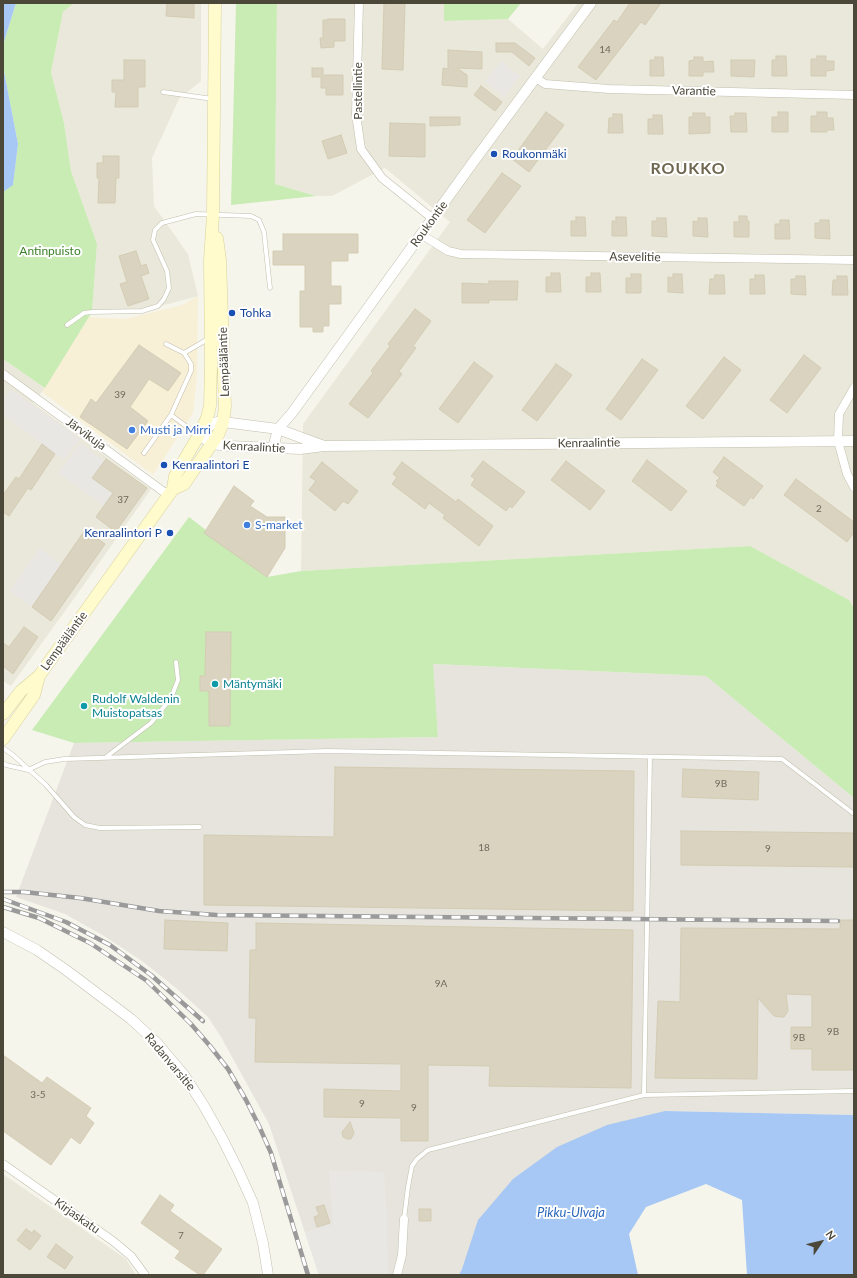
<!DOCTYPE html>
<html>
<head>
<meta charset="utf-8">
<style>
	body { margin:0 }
	#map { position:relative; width:857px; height:1278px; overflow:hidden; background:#f6f5ec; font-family:Lato,sans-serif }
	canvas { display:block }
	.frame { position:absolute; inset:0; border:4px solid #4b4739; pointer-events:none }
	.north { position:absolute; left:801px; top:1222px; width:40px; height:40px; -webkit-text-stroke:3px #fff; paint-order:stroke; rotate:55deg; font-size:11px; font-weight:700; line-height:16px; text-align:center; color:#4b4739 }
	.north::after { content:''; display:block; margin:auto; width:14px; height:18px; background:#4b4739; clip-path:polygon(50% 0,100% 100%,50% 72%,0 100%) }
</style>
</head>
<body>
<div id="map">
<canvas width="857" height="1278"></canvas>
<div class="frame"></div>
<div class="north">N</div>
</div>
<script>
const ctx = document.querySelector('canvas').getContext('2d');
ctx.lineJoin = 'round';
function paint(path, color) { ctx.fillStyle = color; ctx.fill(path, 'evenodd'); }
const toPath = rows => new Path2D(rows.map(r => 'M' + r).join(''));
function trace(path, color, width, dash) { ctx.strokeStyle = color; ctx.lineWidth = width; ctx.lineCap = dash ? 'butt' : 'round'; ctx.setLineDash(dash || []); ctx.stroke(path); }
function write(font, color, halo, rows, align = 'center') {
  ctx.font = font + ' Lato,sans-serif'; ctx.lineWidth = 4; ctx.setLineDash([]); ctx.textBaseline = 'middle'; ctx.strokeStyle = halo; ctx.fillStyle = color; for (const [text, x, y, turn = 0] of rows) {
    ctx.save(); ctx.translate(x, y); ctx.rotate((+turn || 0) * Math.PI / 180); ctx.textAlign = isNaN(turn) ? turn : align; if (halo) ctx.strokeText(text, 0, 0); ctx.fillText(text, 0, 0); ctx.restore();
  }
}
paint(toPath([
	[74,3,201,3,201,81,179,99,152,158,154,206,188,254,198,296,142,311,92,312,97,244,71,171,64,123,51,72,63,12],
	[277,3,444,3,444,21,508,19,543,49,578,3,854,3,854,608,849,600,750,546,301,571,303,424,450,222,385,168,332,196,316,196,275,184],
	[3,359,45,388,33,403,151,489,83,586,11,686,3,681],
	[3,1174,126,1259,136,1275,3,1275]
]), '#eae8da');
paint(toPath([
	[198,296,197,376,193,413,153,475,42,392,89,317,125,319,182,305]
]), '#f8efd7');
paint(toPath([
	[432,664,706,676,854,798,854,1115,665,1111,462,1269,459,1275,319,1275,269,1124,221,1037,208,1017,176,988,142,961,104,936,65,914,16,897,74,743,438,737]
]), '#e6e4dd');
paint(toPath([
	[16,3,74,3,63,12,51,72,64,123,71,171,97,244,92,312,45,388,3,359,3,192,13,184,18,144,3,66,3,45],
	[236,3,277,3,275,184,316,196,231,205],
	[444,3,521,3,508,19,444,21],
	[189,517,267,577,301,571,750,546,849,600,854,608,854,798,706,676,433,664,438,737,74,743,32,730]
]), '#c9ebb4');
paint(toPath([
	[501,61,520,76,504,97,485,81],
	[11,389,80,439,64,460,3,415,3,400],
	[80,443,105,462,93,478,113,493,104,506,58,473],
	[40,548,62,565,32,607,9,591],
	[329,1170,384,1172,387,1218,388,1275,319,1275,305,1232,333,1224]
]), '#e8e7e3');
paint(toPath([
	[3,3,16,3,3,45],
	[3,66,18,144,13,185,3,192],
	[665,1111,854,1115,854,1275,747,1275,742,1200,706,1184,646,1207,629,1234,638,1275,459,1275,462,1269,478,1220,513,1179,557,1147,607,1125]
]), '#a7c8f4');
const building = toPath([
	[167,3,194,3,194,18,166,16,167,3],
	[384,3,405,3,403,70,382,69,384,3],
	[630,3,661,3,645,25,641,22,596,80,578,67,614,20,617,22,630,3],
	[328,19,345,19,345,41,334,41,334,47,321,48,320,38,323,38,323,20,328,20,328,19],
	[496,43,515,43,535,58,529,66,512,52,496,52,496,43],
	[448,50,482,52,482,69,457,68,467,75,467,87,442,85,443,68,448,69,448,50],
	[776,56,786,56,787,76,772,76,772,60,776,60,776,56],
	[817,56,826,56,826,61,834,61,834,70,826,71,826,76,811,76,811,59,817,59,817,56],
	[655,57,663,57,664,76,650,76,650,60,655,60,655,57],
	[694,57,703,57,703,62,713,61,714,72,703,72,703,76,689,76,689,61,694,60,694,57],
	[124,60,145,60,145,87,138,87,138,107,115,107,116,92,112,92,112,80,124,80,124,60],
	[731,60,755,60,754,77,731,76,731,60],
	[312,68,323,68,323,75,343,75,343,95,326,95,326,88,321,88,321,77,312,77,312,68],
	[481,86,502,102,495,111,474,95,481,86],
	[546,112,564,125,529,172,512,159,546,112],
	[778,112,788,112,788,132,772,132,772,117,778,117,778,112],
	[817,112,827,112,827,118,833,118,834,130,827,130,827,132,811,132,811,116,817,116,817,112],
	[693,113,705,113,705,117,710,117,710,133,689,134,689,117,693,117,693,113],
	[735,113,746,113,747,132,731,132,730,116,735,116,735,113],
	[613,114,622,114,623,133,608,133,609,118,613,118,613,114],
	[653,115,662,115,663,134,648,134,648,119,653,119,653,115],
	[430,117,460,117,460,125,430,126,430,117],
	[390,123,425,124,425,157,389,156,390,123],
	[341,135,347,153,328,159,322,141,341,135],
	[103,156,119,156,119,178,116,178,115,203,98,203,99,178,97,178,97,163,103,163,103,156],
	[502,173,521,186,485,233,467,220,502,173],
	[739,216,747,216,747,221,749,221,749,237,734,237,734,222,739,222,739,216],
	[576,217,585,217,586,236,571,236,571,221,576,221,576,217],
	[616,217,626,217,627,236,612,236,612,221,616,221,616,217],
	[657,218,666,218,667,237,652,236,652,221,657,221,657,218],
	[698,218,707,218,708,237,693,236,693,221,698,222,698,218],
	[780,220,789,220,790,239,775,239,775,224,780,224,780,220],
	[820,220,829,220,830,239,815,238,815,223,820,223,820,220],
	[283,234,358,234,358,253,348,253,348,261,331,261,331,286,341,286,341,304,329,304,329,326,323,326,323,332,313,332,313,327,300,327,300,291,305,291,305,265,273,265,273,251,283,251,283,234],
	[136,251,141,266,146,264,149,273,141,276,149,299,128,306,120,284,127,282,119,256,136,251],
	[551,273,560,273,561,292,546,292,546,277,551,277,551,273],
	[591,273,600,273,601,292,586,292,586,277,591,277,591,273],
	[631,274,641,274,641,293,626,293,626,278,631,278,631,274],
	[673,274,682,274,683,293,668,292,668,277,673,278,673,274],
	[715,275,724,275,725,294,709,294,710,279,714,279,715,275],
	[755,275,764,275,765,294,750,294,750,279,755,279,755,275],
	[796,276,805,276,806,295,791,294,791,279,796,279,796,276],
	[837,276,847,276,848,295,832,295,833,280,837,280,837,276],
	[489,281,518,281,517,300,489,300,489,303,462,303,462,283,489,284,489,281],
	[415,309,431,321,413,346,416,348,399,371,402,374,368,418,349,404,373,373,371,371,390,346,388,344,415,309],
	[139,345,181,373,168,391,149,379,130,407,148,421,127,449,80,417,91,399,96,403,139,345],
	[804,355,821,368,787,413,770,400,804,355],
	[724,357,741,370,703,419,686,406,724,357],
	[642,359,658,370,621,420,606,409,642,359],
	[474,362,493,376,458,423,439,409,474,362],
	[556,364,572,375,537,421,522,410,556,364],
	[42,444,55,454,31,490,28,488,9,516,3,512,3,495,16,477,19,479,42,444],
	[724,457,763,486,753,499,751,497,744,506,716,486,718,482,716,481,720,478,713,472,724,457],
	[106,459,147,488,117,530,113,530,96,517,113,493,92,478,106,459],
	[647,460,687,491,671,511,632,481,647,460],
	[483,461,525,492,512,508,510,506,506,511,471,485,475,479,471,476,483,461],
	[566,461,605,491,590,510,551,480,566,461],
	[322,462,358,491,348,504,343,501,335,511,309,490,316,481,310,477,322,462],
	[402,462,456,502,458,499,493,526,479,546,443,518,445,515,429,503,425,509,392,484,397,477,393,474,402,462],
	[796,479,854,522,854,532,847,542,784,495,796,479],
	[234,486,254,501,250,506,267,517,285,517,285,548,267,577,204,533,234,486],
	[85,530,105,544,51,621,32,607,85,530],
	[24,627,38,637,13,674,3,666,3,643,9,647,24,627],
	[206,632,231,632,230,726,209,726,209,691,200,691,200,676,205,676,206,632],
	[335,767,634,771,633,911,204,905,204,835,334,837,335,767],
	[683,769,759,772,758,800,682,797,683,769],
	[681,831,854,833,854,867,681,865,681,831],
	[165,920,228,923,227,951,164,949,165,920],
	[840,920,854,920,854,1070,812,1070,812,1049,791,1049,791,1027,812,1027,812,995,786,994,788,1011,784,1017,780,1017,774,1016,758,998,757,1079,655,1078,658,1001,680,1002,681,928,840,929,840,920],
	[256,923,633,930,631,1088,489,1086,490,1066,428,1065,428,1141,401,1141,401,1118,324,1117,324,1089,401,1091,401,1064,255,1062,256,1018,249,1018,250,950,256,950,256,923],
	[3,1055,42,1083,47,1077,91,1108,86,1116,94,1123,80,1144,71,1137,51,1165,3,1131,3,1055],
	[350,1122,354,1133,351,1139,347,1139,343,1137,342,1132,350,1122],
	[160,1195,174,1205,170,1211,222,1249,203,1275,200,1275,175,1258,180,1251,141,1223,160,1195],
	[324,1205,330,1223,317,1227,314,1217,319,1215,316,1207,324,1205],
	[419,1209,431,1209,431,1221,419,1221,419,1209],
	[26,1229,32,1233,34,1230,41,1236,30,1250,17,1240,26,1229],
	[56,1244,73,1257,65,1269,47,1257,56,1244]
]);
paint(building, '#d9d3c0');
trace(building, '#d4ccb3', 1);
const service = toPath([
	[163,92,213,99],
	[67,325,84,313,92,312,142,311,158,306,164,299,169,288,167,271,153,240,155,230,162,223,196,214,251,216,259,220,264,232,270,288],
	[184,353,208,339],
	[171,415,198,435],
	[144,453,171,415,191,371,191,364,184,353,166,344],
	[3,748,13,755,46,785,74,817,85,825,100,828,200,827],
	[106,757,151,723,171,698,178,680,176,662],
	[3,763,6,765,28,770,45,762,64,759,327,751,782,759,854,814],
	[644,1095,650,757],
	[404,1219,408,1187,412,1166,417,1159,428,1150,644,1095,854,1091]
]);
const minor = toPath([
	[359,3,356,114,361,149,382,178,433,219],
	[536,78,545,84,609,89,854,95],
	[422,235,448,251,461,254,854,260],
	[3,374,168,495],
	[854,388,839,414,838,441,847,474,854,487],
	[3,1164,113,1241,131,1256,145,1275],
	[397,1275,402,1255,404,1219]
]);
const tertiary = toPath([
	[324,446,278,429,223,422,217,422,212,424,199,435,212,444,230,446,300,449,324,446,854,441],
	[273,448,278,429,292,413,474,161,591,3],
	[3,932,37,950,66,970,131,1019,157,1043,184,1075,204,1106,222,1138,238,1170,253,1203,263,1243,268,1275]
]);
const secondary = toPath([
	[173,489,184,484,218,435,223,422,225,407,220,260,217,238],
	[3,714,21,691,39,676,173,489,175,476,199,435,207,418,210,406,211,364,210,260,213,215,215,3],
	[3,739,34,695,39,676]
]);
trace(service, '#c2bfad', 5);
trace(minor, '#c2bfad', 9);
trace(tertiary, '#c2bfad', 11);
trace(secondary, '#d7d19b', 13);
trace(service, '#fff', 4);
trace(minor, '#fff', 8);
trace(tertiary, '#fff', 10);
trace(secondary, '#fffbcd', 12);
const rail = toPath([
	[3,892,24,892,80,898,159,911,217,915,838,921],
	[3,899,66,922,110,945,151,975,203,1021],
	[3,907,39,918,90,943,147,981,191,1024,210,1046,228,1069,246,1100,259,1126,271,1153,280,1183,308,1275]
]);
trace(rail, '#9a9a9a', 4.5);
trace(rail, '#fff', 3, [9]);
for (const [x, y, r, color] of [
	[494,154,4,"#1a4fb4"],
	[232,313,4,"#1a4fb4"],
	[132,430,4,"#3f7fe0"],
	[164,465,4,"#1a4fb4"],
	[247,525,4,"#3f7fe0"],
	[170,533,4,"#1a4fb4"],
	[215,684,4,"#0f9aa8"],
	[84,706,4,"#0f9aa8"]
]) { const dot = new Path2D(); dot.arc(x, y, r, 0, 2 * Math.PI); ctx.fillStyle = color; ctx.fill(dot); trace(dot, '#fff', 1.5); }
write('10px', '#6e6a5b', null, [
	["14",605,50],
	["39",120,395],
	["37",123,500],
	["2",819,509],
	["9B",721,784],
	["18",484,848],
	["9",768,849],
	["9A",441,984],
	["9B",833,1032],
	["9B",799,1038],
	["3-5",38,1095],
	["9",362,1104],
	["9",414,1108],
	["7",181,1236]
]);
write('12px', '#4b4739', '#fff', [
	["Pastellintie",358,91,-90],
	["Varantie",694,91,1],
	["Roukontie",429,224,-54],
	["Asevelitie",635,257,1],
	["Lempääläntie",224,362,-92],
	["Järvikuja",86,434,36],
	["Kenraalintie",589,443,-1],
	["Kenraalintie",254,447,3],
	["Lempääläntie",64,641,-54],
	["Radanvarsitie",170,1062,50],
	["Kirjaskatu",77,1216,35]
]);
write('12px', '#164399', '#fff', [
	["Roukonmäki",502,154],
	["Tohka",240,313],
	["Kenraalintori E",172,465],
	["Kenraalintori P",162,533,"right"]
], 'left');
write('12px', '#3b8128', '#fff', [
	["Antinpuisto",50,251]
]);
write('12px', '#366cbe', '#fff', [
	["Musti ja Mirri",140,430],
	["S-market",255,525]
], 'left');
write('12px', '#0d838f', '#fff', [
	["Mäntymäki",223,684],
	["Rudolf Waldenin",92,699],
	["Muistopatsas",92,713]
], 'left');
write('italic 13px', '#2c68bd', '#fff', [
	["Pikku-Ulvaja",571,1213]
]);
ctx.letterSpacing = '1px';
write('bold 16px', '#6f674f', '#fff', [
	["ROUKKO",688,169]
]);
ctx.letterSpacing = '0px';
</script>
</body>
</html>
